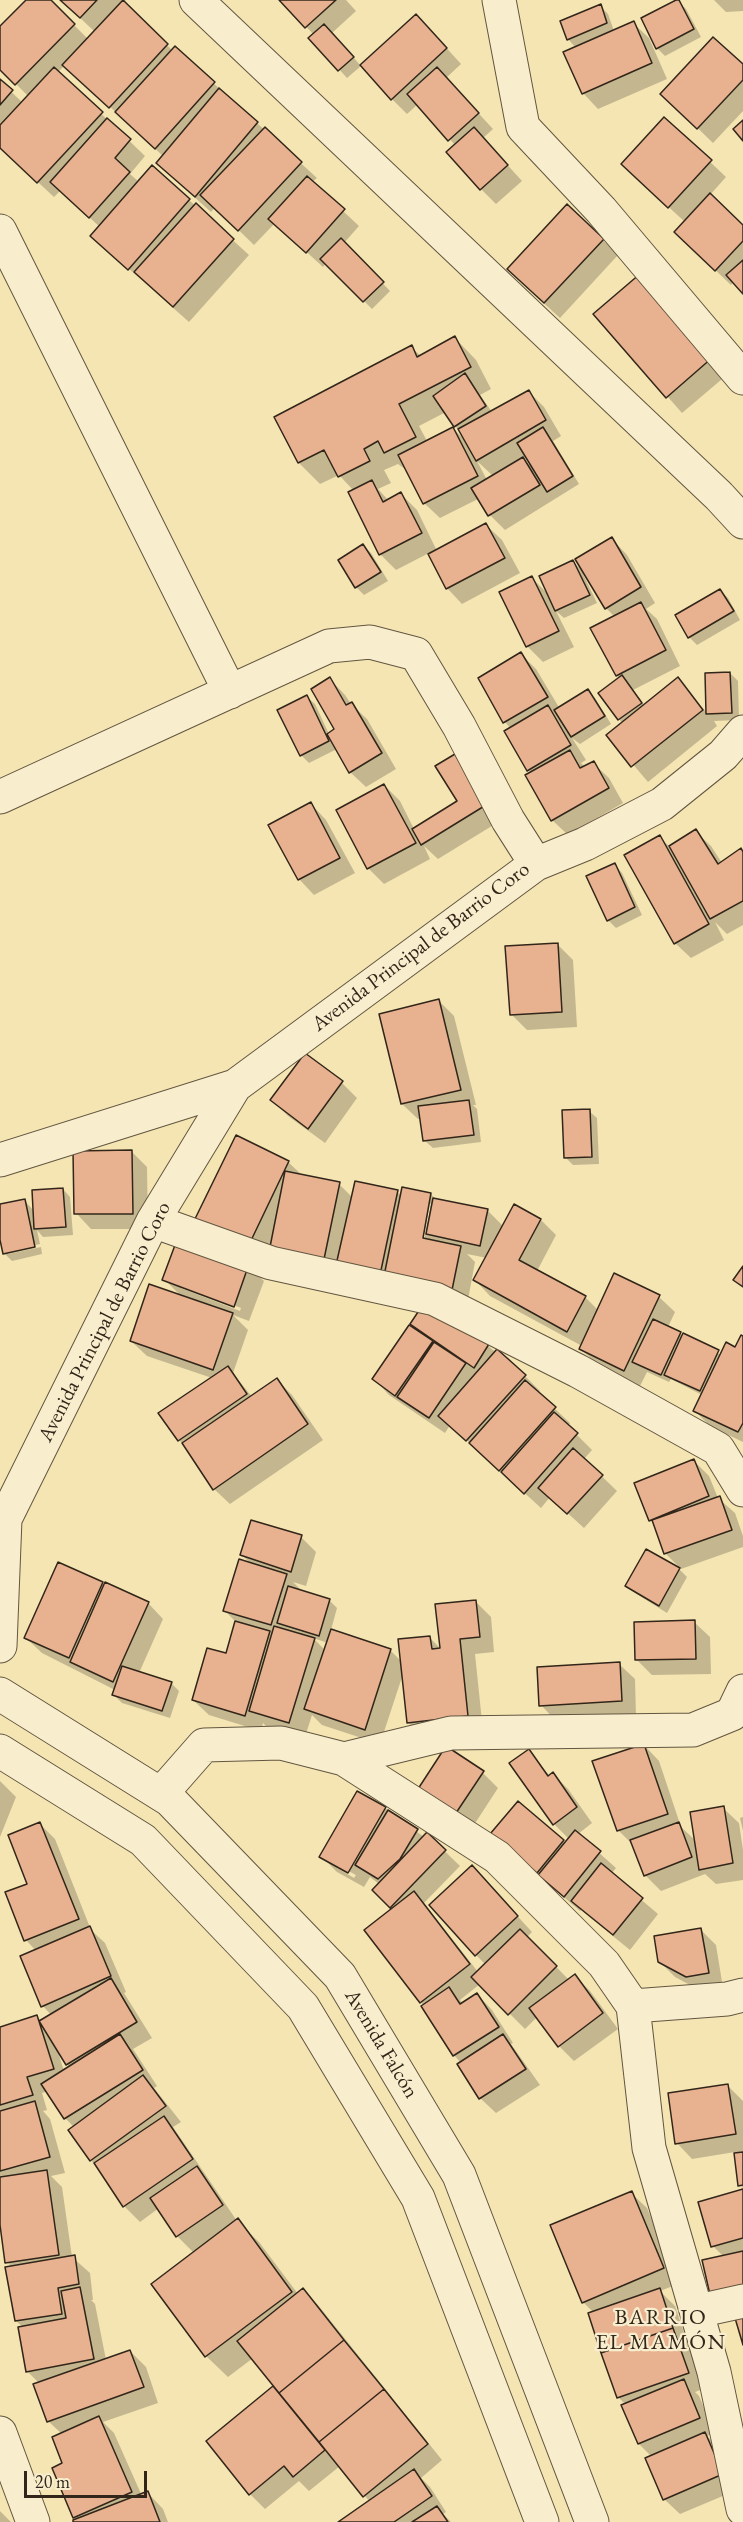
<!DOCTYPE html>
<html>
<head>
<meta charset="utf-8">
<style>
	body { margin:0 }
	#map { position:relative; width:743px; height:2522px; overflow:hidden; background:#f5e5b3; font-family:"EB Garamond",serif }
	canvas { display:block }
	.scale { position:absolute; left:24px; top:2471px; width:123px; height:27px; box-sizing:border-box; border:3px solid #312619; border-top:0; padding-left:8px; font-size:18px; line-height:21px; white-space:nowrap; color:#312619; -webkit-text-stroke:4px #f8eece; paint-order:stroke }
</style>
</head>
<body>
<div id="map">
<canvas width="743" height="2522"></canvas>
<div class="scale">20 m</div>
</div>
<script>
const ctx = document.querySelector('canvas').getContext('2d');
ctx.lineJoin = 'round';
function paint(path, color) { ctx.fillStyle = color; ctx.fill(path, 'evenodd'); }
const toPath = rows => new Path2D(rows.map(r => 'M' + r).join(''));
function trace(path, color, width, dash) { ctx.strokeStyle = color; ctx.lineWidth = width; ctx.lineCap = dash ? 'butt' : 'round'; ctx.setLineDash(dash || []); ctx.stroke(path); }
function write(font, color, halo, rows, align = 'center') {
  ctx.font = font + ' "EB Garamond",serif'; ctx.lineWidth = 4.5; ctx.setLineDash([]); ctx.textBaseline = 'middle'; ctx.strokeStyle = halo; ctx.fillStyle = color; for (const [text, x, y, turn = 0] of rows) {
    ctx.save(); ctx.translate(x, y); ctx.rotate((+turn || 0) * Math.PI / 180); ctx.textAlign = isNaN(turn) ? turn : align; if (halo) ctx.strokeText(text, 0, 0); ctx.fillText(text, 0, 0); ctx.restore();
  }
}
paint(toPath([
	[27,0,49,0,88,39,95,32,61,0,126,0,123,3,173,51,175,48,317,178,312,182,359,226,344,243,390,291,372,309,326,263,323,267,275,223,254,245,215,207,211,212,173,178,158,163,163,156,65,65,58,72,145,156,130,174,139,182,189,200,249,255,189,322,92,236,100,227,60,191,54,197,0,147,0,81,23,103,29,97,0,68,0,28],
	[281,0,346,0,356,11,332,33,361,66,347,78,311,38,314,35],
	[714,0,743,0,743,11,726,12],
	[678,1,686,9,701,37,665,56,657,48],
	[600,6,608,14,614,31,633,23,649,38,667,79,598,109,583,93,576,48,568,39],
	[432,32,461,64,446,78,493,129,483,138,522,181,496,204,481,189,455,145,418,104,407,114,392,99],
	[743,66,743,111,713,143,678,109],
	[665,119,726,177,710,195,743,227,743,292,734,281,731,285,691,247,685,222,638,179],
	[603,240,618,255,560,318,524,285],
	[657,290,728,374,682,413,595,314],
	[455,338,476,360,491,389,480,395,492,412,528,391,544,407,561,436,553,441,579,484,505,530,490,515,480,498,440,518,424,503,409,472,398,464,384,470,391,483,378,489,389,501,401,494,417,510,437,551,486,525,502,540,520,573,462,604,447,588,429,553,396,570,380,554,354,491,339,475,320,484,299,463,411,347,421,356],
	[446,412,465,440,453,428,427,441,419,426],
	[527,456,534,469,522,458],
	[477,461,493,476,487,480],
	[612,539,627,555,655,603,646,609,657,619,680,666,633,690,645,706,678,679,707,713,730,673,738,681,739,720,714,721,717,726,648,782,608,735,623,724,619,719,620,679,617,675,615,617,606,608,585,573,583,574,597,603,564,618,556,611,574,647,543,662,527,646,532,578,548,594,573,561,583,572],
	[363,545,371,553,388,581,364,595,356,587],
	[720,590,728,598,740,620,697,645,689,637,677,616],
	[521,654,536,669,560,709,587,691,595,698,611,724,580,744,572,738,586,760,581,763,585,767,593,763,609,778,623,803,568,835,552,820,511,729,505,722,480,679],
	[330,679,345,695,351,704,367,719,396,769,366,787,350,772,337,749,309,763,301,755,307,697,315,704,329,734,336,730],
	[438,767,500,821,438,859,424,846,430,859,384,884,368,868,384,785,400,801,414,829,459,802],
	[311,804,326,820,355,873,314,895,299,879],
	[695,831,711,846,722,863,743,853,743,925,727,934,715,922,724,940,691,958,675,943,659,837,670,847],
	[615,865,622,873,642,915,616,928,608,920],
	[557,944,573,960,577,1027,527,1030,511,1014],
	[438,1000,454,1016,476,1105,473,1105,477,1109,481,1142,433,1148,425,1141,422,1118,418,1119,402,1104],
	[305,1055,342,1083,357,1098,325,1143,288,1116,272,1100],
	[589,1111,597,1118,599,1164,573,1165,565,1157],
	[132,1152,147,1167,148,1229,91,1229,76,1213],
	[288,1162,303,1176,339,1184,353,1198,397,1192,402,1196,431,1194,436,1200,487,1210,504,1227,541,1220,556,1235,537,1271,585,1297,598,1310,615,1275,659,1297,675,1312,668,1327,683,1336,721,1355,736,1349,743,1338,743,1442,710,1426,695,1411,702,1395,671,1379,669,1382,647,1372,640,1386,596,1364,581,1349,582,1346,490,1296,475,1280,487,1258,467,1254,475,1262,467,1305,210,1240],
	[428,1204,431,1204,423,1246,420,1245],
	[63,1189,70,1197,73,1235,43,1237,37,1230,40,1244,8,1251,8,1254,41,1247,42,1254,12,1261,4,1253,0,1233,0,1206,25,1201,34,1211],
	[248,1266,264,1281,249,1321,233,1315,248,1330,233,1373,252,1397,277,1380,292,1395,323,1440,230,1504,214,1489,187,1449,179,1440,212,1378,147,1356,131,1341,181,1296,164,1279],
	[181,1285,241,1308,240,1311,181,1288],
	[426,1302,488,1346,525,1376,540,1391,538,1393,570,1423,568,1426,592,1450,584,1459,617,1491,584,1528,550,1497,541,1508,450,1425,445,1433,389,1395,374,1379,422,1333,412,1323],
	[693,1460,709,1476,718,1498,735,1513,743,1536,743,1547,681,1569,665,1553,656,1525,650,1520],
	[301,1537,316,1552,306,1586,293,1582,301,1590,329,1600,337,1608,331,1630,390,1650,402,1662,429,1637,441,1649,475,1601,491,1617,494,1652,475,1654,483,1731,424,1738,408,1722,403,1674,380,1744,322,1725,312,1715,305,1737,266,1726,263,1723,261,1731,209,1715,193,1700,227,1655,236,1622,225,1611,251,1564,242,1555],
	[313,1638,328,1643,325,1650],
	[679,1569,687,1577,667,1613,635,1593,627,1586],
	[102,1583,105,1586,148,1603,163,1619,139,1673,171,1683,179,1691,170,1718,122,1703,114,1695,115,1690,42,1653,26,1638],
	[694,1622,710,1637,711,1674,652,1675,637,1660],
	[619,1664,635,1679,636,1716,556,1721,541,1705],
	[644,1745,659,1761,681,1827,696,1841,723,1808,739,1823,743,1850,743,1880,716,1884,705,1874,661,1891,645,1875,634,1846,618,1830],
	[528,1751,550,1776,553,1774,568,1789,592,1823,578,1834,616,1868,611,1874,658,1914,630,1950,581,1910,580,1911,508,1849,563,1841,566,1844,569,1839,554,1824,511,1763],
	[483,1773,498,1788,470,1831,434,1807],
	[0,1781,16,1797,0,1837],
	[385,1808,424,1837,427,1834,460,1866,424,1903,478,1972,486,1965,476,1955,487,1883,532,1932,527,1937,569,1980,575,1976,590,1991,618,2029,574,2061,559,2046,537,2017,525,2029,480,1984,460,2000,463,2004,477,1994,492,2010,513,2043,511,2044,540,2085,496,2113,480,2098,461,2063,454,2055,424,2006,366,1930,393,1909,374,1890,379,1884,370,1877,364,1887,337,1872,321,1856],
	[337,1865,356,1875,354,1878,337,1868],
	[743,1817,743,1831,740,1818],
	[40,1824,55,1839,91,1930,105,1943,126,1992,124,1993,152,2038,133,2049,157,2086,154,2088,181,2122,173,2127,237,2221,259,2242,298,2294,303,2290,318,2305,442,2460,421,2478,430,2487,446,2512,443,2514,451,2522,340,2522,370,2502,340,2466,309,2491,299,2481,265,2509,250,2494,208,2441,275,2386,253,2358,228,2377,206,2356,194,2253,177,2236,159,2208,140,2222,124,2206,91,2160,74,2127,65,2118,48,2091,42,2093,47,2110,43,2111,50,2119,65,2173,51,2176,62,2187,72,2257,90,2273,93,2300,91,2300,95,2304,106,2360,130,2351,146,2367,158,2403,103,2422,114,2433,142,2496,148,2493,163,2509,168,2522,75,2522,77,2520,54,2469,64,2464,62,2434,48,2421,39,2383,27,2371,23,2327,16,2321,12,2267,7,2262,0,2215,0,2028,36,2016,42,2022,52,2016,43,2006,22,1957,36,1951,26,1940,29,1884],
	[58,2052,70,2068,64,2071],
	[701,1930,716,1945,723,1988,703,1992,675,1977,659,1961],
	[728,2086,743,2101,743,2188,740,2185,735,2152,692,2159,677,2143],
	[743,2191,743,2311,724,2257,713,2246],
	[631,2193,647,2208,678,2284,660,2291,675,2306,703,2389,695,2392,699,2396,715,2433,707,2436,720,2450,737,2490,680,2514,664,2499,652,2457,639,2444,623,2406,626,2405,618,2397,594,2313,583,2302],
	[0,2511,11,2522,0,2522]
]), '#0003');
const building = toPath([
	[26,0,51,0,75,24,15,85,0,70,0,26,26,0],
	[60,0,97,0,80,18,60,0],
	[123,0,168,44,109,108,62,65,123,0],
	[279,0,336,0,305,28,279,0],
	[676,0,679,0,694,29,656,49,641,18,676,0],
	[601,4,607,23,567,40,560,21,601,4],
	[416,14,447,48,391,100,360,65,416,14],
	[634,21,652,63,582,94,563,52,634,21],
	[324,24,354,57,338,71,308,38,324,24],
	[713,37,743,64,743,80,697,129,660,94,713,37],
	[175,46,215,82,155,149,115,112,175,46],
	[54,67,103,112,37,183,0,148,0,125,54,67],
	[437,67,479,113,448,141,407,94,437,67],
	[0,79,13,90,0,105,0,79],
	[219,88,258,122,195,197,156,163,219,88],
	[664,117,712,160,668,208,621,164,664,117],
	[107,118,131,139,115,158,130,172,89,218,50,182,107,118],
	[743,120,743,141,733,129,743,120],
	[265,127,302,162,238,231,200,195,265,127],
	[474,127,508,165,480,190,446,152,474,127],
	[152,165,190,199,128,270,90,236,152,165],
	[307,176,345,209,306,253,268,219,307,176],
	[710,193,743,225,743,241,715,271,674,232,710,193],
	[196,203,234,239,173,307,134,272,196,203],
	[567,204,604,239,544,303,507,269,567,204],
	[341,238,384,282,363,302,320,259,341,238],
	[743,260,743,294,726,275,743,260],
	[641,273,713,357,666,398,593,314,641,273],
	[455,336,471,367,399,404,416,437,384,453,378,441,364,449,370,461,338,477,324,450,298,463,274,417,412,345,417,357,455,336],
	[465,373,486,406,454,427,433,396,465,373],
	[529,390,546,420,476,461,458,429,529,390],
	[453,427,478,476,423,504,398,455,453,427],
	[543,427,573,476,547,492,517,443,543,427],
	[523,457,540,485,488,516,471,488,523,457],
	[372,480,383,502,401,492,422,533,379,555,348,492,372,480],
	[486,523,505,558,446,589,428,554,486,523],
	[612,537,641,587,605,609,575,559,612,537],
	[363,544,381,572,355,588,338,560,363,544],
	[573,560,590,595,555,611,539,576,573,560],
	[532,576,559,631,526,647,499,592,532,576],
	[720,589,734,611,688,638,675,615,720,589],
	[641,602,666,650,616,676,590,628,641,602],
	[521,652,548,697,503,723,478,678,521,652],
	[730,672,732,713,706,714,705,673,730,672],
	[622,675,642,703,618,720,598,693,622,675],
	[330,677,346,705,352,702,382,753,349,773,327,734,334,729,311,689,330,677],
	[678,677,703,710,631,767,606,735,678,677],
	[588,689,605,716,571,737,554,710,588,689],
	[307,695,329,741,300,756,277,710,307,695],
	[548,705,571,745,527,771,504,731,548,705],
	[570,750,580,768,594,761,609,788,551,821,525,775,570,750],
	[455,754,486,805,421,845,412,829,457,801,435,766,455,754],
	[384,784,416,843,367,869,336,810,384,784],
	[311,802,340,858,298,880,268,825,311,802],
	[696,829,718,864,741,848,743,852,743,901,710,919,669,846,696,829],
	[660,835,709,924,674,944,624,855,660,835],
	[615,863,635,907,607,921,586,876,615,863],
	[558,943,562,1012,510,1015,505,946,558,943],
	[439,999,461,1090,401,1104,379,1014,439,999],
	[305,1053,343,1081,308,1129,270,1100,305,1053],
	[469,1100,474,1135,423,1141,418,1106,469,1100],
	[590,1109,592,1157,564,1158,562,1110,590,1109],
	[236,1135,289,1161,246,1251,192,1225,236,1135],
	[132,1150,133,1214,74,1214,73,1151,132,1150],
	[285,1171,340,1182,323,1264,269,1252,285,1171],
	[355,1181,398,1190,380,1275,336,1265,355,1181],
	[402,1187,431,1193,423,1238,461,1246,452,1290,384,1276,402,1187],
	[63,1188,66,1227,34,1229,32,1190,63,1188],
	[433,1198,488,1209,480,1246,426,1234,433,1198],
	[25,1199,35,1247,3,1254,0,1240,0,1204,25,1199],
	[514,1204,541,1219,519,1260,586,1296,567,1332,473,1280,514,1204],
	[178,1237,249,1264,234,1307,162,1280,178,1237],
	[743,1266,743,1287,733,1280,743,1266],
	[614,1273,660,1295,624,1371,579,1349,614,1273],
	[149,1284,233,1313,213,1370,130,1341,149,1284],
	[426,1300,489,1344,474,1368,410,1324,426,1300],
	[653,1319,681,1332,661,1375,632,1362,653,1319],
	[409,1325,433,1341,395,1396,372,1379,409,1325],
	[683,1333,719,1350,700,1391,664,1375,683,1333],
	[741,1335,743,1336,743,1423,738,1432,693,1411,726,1342,735,1347,741,1335],
	[434,1342,466,1363,429,1418,397,1397,434,1342],
	[497,1349,526,1375,466,1441,438,1416,497,1349],
	[228,1366,247,1394,178,1441,158,1413,228,1366],
	[277,1378,308,1424,213,1490,182,1443,277,1378],
	[525,1380,556,1407,499,1471,469,1443,525,1380],
	[554,1412,578,1433,524,1494,501,1472,554,1412],
	[573,1448,603,1475,567,1514,538,1488,573,1448],
	[694,1459,709,1496,649,1521,634,1483,694,1459],
	[720,1496,732,1530,664,1554,652,1520,720,1496],
	[251,1520,302,1535,291,1572,240,1555,251,1520],
	[646,1549,680,1568,659,1606,625,1586,646,1549],
	[239,1559,287,1574,271,1625,223,1611,239,1559],
	[58,1562,103,1582,69,1658,24,1638,58,1562],
	[105,1582,149,1602,113,1682,70,1662,105,1582],
	[288,1586,330,1599,319,1636,277,1623,288,1586],
	[476,1600,480,1637,460,1639,468,1716,407,1723,398,1639,430,1636,432,1649,440,1648,435,1604,476,1600],
	[695,1620,696,1659,635,1660,634,1622,695,1620],
	[235,1621,270,1631,245,1716,192,1700,207,1648,226,1653,235,1621],
	[274,1626,315,1638,289,1723,249,1711,274,1626],
	[331,1629,391,1649,365,1730,304,1709,331,1629],
	[620,1662,622,1701,539,1706,537,1667,620,1662],
	[122,1666,172,1682,162,1711,112,1695,122,1666],
	[644,1744,668,1814,617,1831,592,1761,644,1744],
	[446,1746,484,1771,454,1816,416,1792,446,1746],
	[529,1749,548,1776,553,1772,577,1807,553,1825,509,1763,529,1749],
	[357,1791,386,1807,348,1873,319,1857,357,1791],
	[518,1801,564,1840,537,1873,490,1834,518,1801],
	[724,1806,733,1863,699,1870,690,1812,724,1806],
	[388,1810,418,1829,400,1859,378,1879,355,1865,388,1810],
	[40,1822,79,1919,24,1941,5,1892,27,1884,8,1835,40,1822],
	[679,1822,692,1857,644,1876,630,1840,679,1822],
	[575,1830,601,1851,564,1897,538,1875,575,1830],
	[427,1832,446,1850,390,1908,372,1890,427,1832],
	[601,1863,643,1898,613,1935,571,1901,601,1863],
	[472,1865,518,1916,475,1956,429,1905,472,1865],
	[414,1891,470,1964,420,2003,364,1930,414,1891],
	[90,1926,111,1976,41,2007,20,1956,90,1926],
	[701,1928,709,1973,686,1977,658,1962,654,1936,701,1928],
	[520,1929,557,1966,508,2015,471,1977,520,1929],
	[575,1974,603,2013,558,2047,529,2008,575,1974],
	[111,1978,137,2022,66,2065,39,2021,111,1978],
	[449,1987,460,2004,477,1993,499,2027,453,2056,421,2006,449,1987],
	[37,2015,54,2069,27,2077,33,2095,0,2105,0,2027,37,2015],
	[120,2034,143,2070,64,2119,41,2084,120,2034],
	[503,2034,526,2069,479,2099,457,2064,503,2034],
	[143,2075,166,2106,90,2161,68,2130,143,2075],
	[728,2084,736,2134,675,2144,668,2093,728,2084],
	[35,2101,50,2157,0,2171,0,2111,35,2101],
	[164,2116,193,2159,123,2207,94,2163,164,2116],
	[743,2152,743,2185,738,2186,734,2153,743,2152],
	[197,2166,223,2205,176,2237,150,2198,197,2166],
	[47,2170,59,2255,5,2263,0,2225,0,2177,47,2170],
	[743,2189,743,2238,711,2247,698,2202,743,2189],
	[632,2191,664,2268,582,2303,550,2225,632,2191],
	[238,2218,292,2292,205,2357,151,2284,238,2218],
	[743,2251,743,2292,711,2299,702,2260,743,2251],
	[75,2255,79,2284,58,2288,62,2314,15,2321,5,2267,75,2255],
	[80,2287,94,2359,26,2372,18,2327,66,2318,61,2291,80,2287],
	[303,2288,344,2340,279,2393,237,2341,303,2288],
	[660,2288,673,2328,601,2353,588,2313,660,2288],
	[743,2316,743,2345,735,2318,743,2316],
	[673,2328,689,2373,617,2398,601,2353,673,2328],
	[344,2340,384,2389,319,2442,279,2393,344,2340],
	[130,2350,144,2387,47,2422,33,2384,130,2350],
	[684,2379,700,2418,638,2444,621,2405,684,2379],
	[273,2386,325,2450,293,2477,284,2466,249,2495,206,2441,273,2386],
	[384,2389,428,2444,363,2497,319,2442,384,2389],
	[99,2416,132,2492,73,2518,52,2468,62,2463,52,2437,99,2416],
	[705,2432,723,2474,663,2500,645,2458,705,2432],
	[414,2469,432,2496,394,2522,338,2522,414,2469],
	[148,2491,160,2522,73,2522,73,2520,148,2491],
	[437,2506,448,2522,412,2522,437,2506]
]);
paint(building, '#e8b190');
trace(building, '#312619', 1.5);
const minor = toPath([
	[196,0,719,496,743,522],
	[499,0,523,127,601,210,743,378],
	[0,231,230,692],
	[0,797,329,646,370,642,416,654,459,726,508,820,536,864],
	[0,1160,235,1086],
	[153,1221,271,1263,435,1299,578,1371,718,1449,743,1490],
	[0,1524,5,1519,153,1221,235,1086,536,864,585,844,662,804,723,755,743,732],
	[0,1646,5,1519],
	[0,1694,170,1800,340,1976,459,2175,592,2522],
	[0,1751,143,1840,303,2007,418,2198,542,2522],
	[344,1759,451,1733,693,1730,732,1714,743,1691],
	[161,1794,204,1745,281,1743,344,1759,497,1857,604,1964,633,2006,649,2148,714,2372,743,2509],
	[633,2006,727,1999,743,1995],
	[698,2311,743,2301],
	[0,2433,33,2522]
]);
trace(minor, '#625640', 35);
trace(minor, '#f8eece', 33);
write('21px', '#312619', '#f8eece', [
	["Avenida Principal de Barrio Coro",421,947,-37],
	["Avenida Principal de Barrio Coro",105,1322,-63],
	["Avenida Falcón",381,2044,59]
]);
ctx.letterSpacing = '1.5px';
write('22px', '#312619', '#f8eece', [
	["BARRIO",661,2318],
	["EL MAMÓN",661,2343]
]);
ctx.letterSpacing = '0px';
</script>
</body>
</html>
